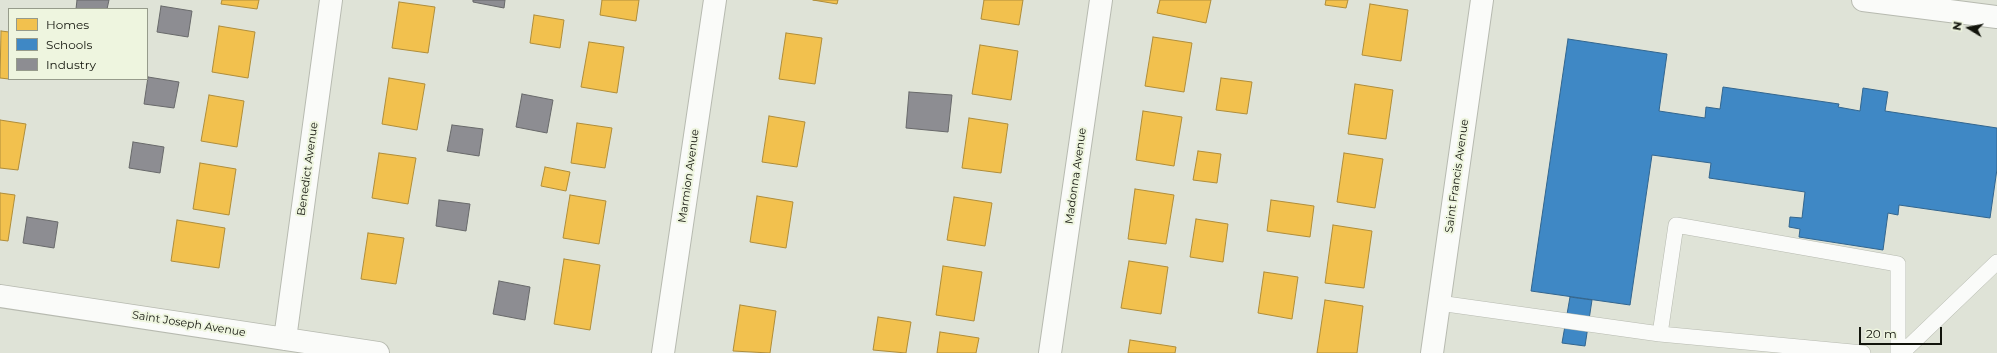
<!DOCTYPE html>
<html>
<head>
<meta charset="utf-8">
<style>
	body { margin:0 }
	#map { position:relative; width:1997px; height:353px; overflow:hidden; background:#dfe3d7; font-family:Montserrat,sans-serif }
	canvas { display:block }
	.legend { position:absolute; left:8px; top:8px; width:140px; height:72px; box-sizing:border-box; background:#eef5df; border:1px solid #969b8b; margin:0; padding:5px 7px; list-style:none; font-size:12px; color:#12140c }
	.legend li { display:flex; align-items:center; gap:8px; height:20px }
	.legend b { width:20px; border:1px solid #969b8b }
	.north { position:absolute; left:1949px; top:8px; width:40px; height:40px; -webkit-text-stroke:3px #eef5df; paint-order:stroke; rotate:280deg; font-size:11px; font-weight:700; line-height:16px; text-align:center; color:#12140c }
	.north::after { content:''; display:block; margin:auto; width:14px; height:18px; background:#12140c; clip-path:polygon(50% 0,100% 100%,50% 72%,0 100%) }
	.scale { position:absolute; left:1859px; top:327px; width:83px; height:18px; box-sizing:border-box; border:2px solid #12140c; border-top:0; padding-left:5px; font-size:12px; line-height:14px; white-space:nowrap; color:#12140c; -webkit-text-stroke:3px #eef5df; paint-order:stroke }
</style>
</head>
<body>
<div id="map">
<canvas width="1997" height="353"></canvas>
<ul class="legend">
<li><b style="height:11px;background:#f2c14e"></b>Homes</li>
<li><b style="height:11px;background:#3f88c5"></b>Schools</li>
<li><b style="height:11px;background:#8d8d92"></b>Industry</li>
</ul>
<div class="north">N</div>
<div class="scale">20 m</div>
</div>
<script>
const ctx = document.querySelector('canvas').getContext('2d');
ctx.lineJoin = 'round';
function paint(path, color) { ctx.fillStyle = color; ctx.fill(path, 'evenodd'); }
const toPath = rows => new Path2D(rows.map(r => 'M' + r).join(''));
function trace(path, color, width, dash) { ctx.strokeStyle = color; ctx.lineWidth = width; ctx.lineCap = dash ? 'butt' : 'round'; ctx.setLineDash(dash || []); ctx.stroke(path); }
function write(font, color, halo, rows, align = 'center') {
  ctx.font = font + ' Montserrat,sans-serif'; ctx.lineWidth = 4; ctx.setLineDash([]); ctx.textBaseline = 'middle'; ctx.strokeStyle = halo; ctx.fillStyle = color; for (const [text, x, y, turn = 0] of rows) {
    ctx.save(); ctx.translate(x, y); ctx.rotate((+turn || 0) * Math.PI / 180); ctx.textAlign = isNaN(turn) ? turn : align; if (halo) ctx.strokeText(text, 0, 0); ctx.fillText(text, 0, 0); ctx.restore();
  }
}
const homes = toPath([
	[222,0,259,0,257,9,221,4,222,0],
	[602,0,639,0,636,21,600,15,602,0],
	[813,0,838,0,837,4,813,0],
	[984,0,1023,0,1019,25,981,19,984,0],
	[1160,0,1211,0,1206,23,1157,13,1160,0],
	[1326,0,1348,0,1346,8,1325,5,1326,0],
	[399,2,435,7,428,53,392,48,399,2],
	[1370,4,1408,10,1401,61,1362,55,1370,4],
	[534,15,564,20,560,48,530,43,534,15],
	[219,26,255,32,248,78,212,72,219,26],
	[1,31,9,32,9,79,0,78,1,31],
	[786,33,822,38,815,84,779,79,786,33],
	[1153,37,1192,43,1184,92,1145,86,1153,37],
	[589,42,624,47,617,93,581,87,589,42],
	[980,45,1018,51,1011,100,972,94,980,45],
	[389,78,425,84,417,130,382,124,389,78],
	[1221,78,1252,82,1247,114,1216,110,1221,78],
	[1355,84,1393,90,1386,139,1348,134,1355,84],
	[209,95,244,101,237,147,201,141,209,95],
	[1143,111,1182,117,1174,166,1136,160,1143,111],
	[769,116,805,122,797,167,762,162,769,116],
	[969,118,1008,124,1001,173,962,168,969,118],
	[0,120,26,124,18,170,0,168,0,120],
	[577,123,612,128,605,168,571,163,577,123],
	[1198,151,1221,154,1217,183,1193,180,1198,151],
	[379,153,416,158,408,204,372,198,379,153],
	[1344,153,1383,159,1375,208,1337,202,1344,153],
	[200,163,236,169,229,215,193,209,200,163],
	[545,167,570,172,566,191,541,186,545,167],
	[1135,189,1174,195,1166,244,1128,239,1135,189],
	[0,193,15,195,8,241,0,240,0,193],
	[570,195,606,201,599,244,563,238,570,195],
	[757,196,793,202,786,248,750,242,757,196],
	[954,197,992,203,985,246,947,240,954,197],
	[1271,200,1314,206,1310,237,1267,231,1271,200],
	[1196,219,1228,224,1223,262,1190,257,1196,219],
	[177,220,225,228,219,268,171,261,177,220],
	[1333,225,1372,231,1364,288,1325,283,1333,225],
	[368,233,404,238,396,284,361,279,368,233],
	[564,259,600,265,590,330,554,324,564,259],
	[1129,261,1168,267,1161,314,1121,308,1129,261],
	[943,266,982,272,974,321,936,315,943,266],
	[1264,272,1298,277,1292,319,1258,313,1264,272],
	[1325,300,1363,306,1357,353,1317,353,1325,300],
	[740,305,776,311,770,353,733,351,740,305],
	[878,317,911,322,906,353,873,350,878,317],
	[940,332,979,338,976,353,937,353,940,332],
	[1130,340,1176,347,1175,353,1128,353,1130,340]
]);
paint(homes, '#f2c14e');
trace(homes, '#af8d3a', 1);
const schools = toPath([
	[1568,39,1667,54,1659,111,1705,118,1706,107,1720,109,1723,87,1839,104,1838,107,1860,111,1863,88,1888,92,1885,111,1997,128,1997,169,1990,218,1899,205,1898,215,1888,213,1883,250,1799,237,1800,229,1789,227,1790,217,1802,218,1805,192,1709,178,1711,163,1652,155,1630,305,1531,291,1568,39],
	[1570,297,1592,300,1585,346,1562,343,1570,297]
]);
paint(schools, '#3f88c5');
trace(schools, '#32658e', 1);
const industry = toPath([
	[77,0,109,0,107,9,76,9,77,0],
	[473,0,505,0,504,8,473,2,473,0],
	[161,6,192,11,188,37,157,32,161,6],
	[148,77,179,82,174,108,144,104,148,77],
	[909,92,952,95,948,132,906,128,909,92],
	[522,94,553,100,547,133,516,127,522,94],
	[452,125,483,129,479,156,447,151,452,125],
	[133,142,164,147,160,173,129,168,133,142],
	[439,200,470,204,466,231,436,226,439,200],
	[27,217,58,222,54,248,23,243,27,217],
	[499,281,530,287,525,320,493,314,499,281]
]);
paint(industry, '#8d8d92');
trace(industry, '#68696a', 1);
const lane = toPath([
	[1439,303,1660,334,1863,353],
	[1660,334,1676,225,1898,264,1898,353],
	[1902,353,1997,262]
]);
const street = toPath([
	[1863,0,1997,17],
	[0,296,378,353],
	[285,339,331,0],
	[663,353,715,0],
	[1050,353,1101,0],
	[1432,353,1482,0]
]);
trace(lane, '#b7bab0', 16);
trace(street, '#b7bab0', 24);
trace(lane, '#fafbf9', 15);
trace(street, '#fafbf9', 22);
write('11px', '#12140c', '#eef5df', [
	["Benedict Avenue",308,169,-82],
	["Marmion Avenue",689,176,-82],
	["Madonna Avenue",1076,176,-82],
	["Saint Francis Avenue",1457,176,-82],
	["Saint Joseph Avenue",189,324,9]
]);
</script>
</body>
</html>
